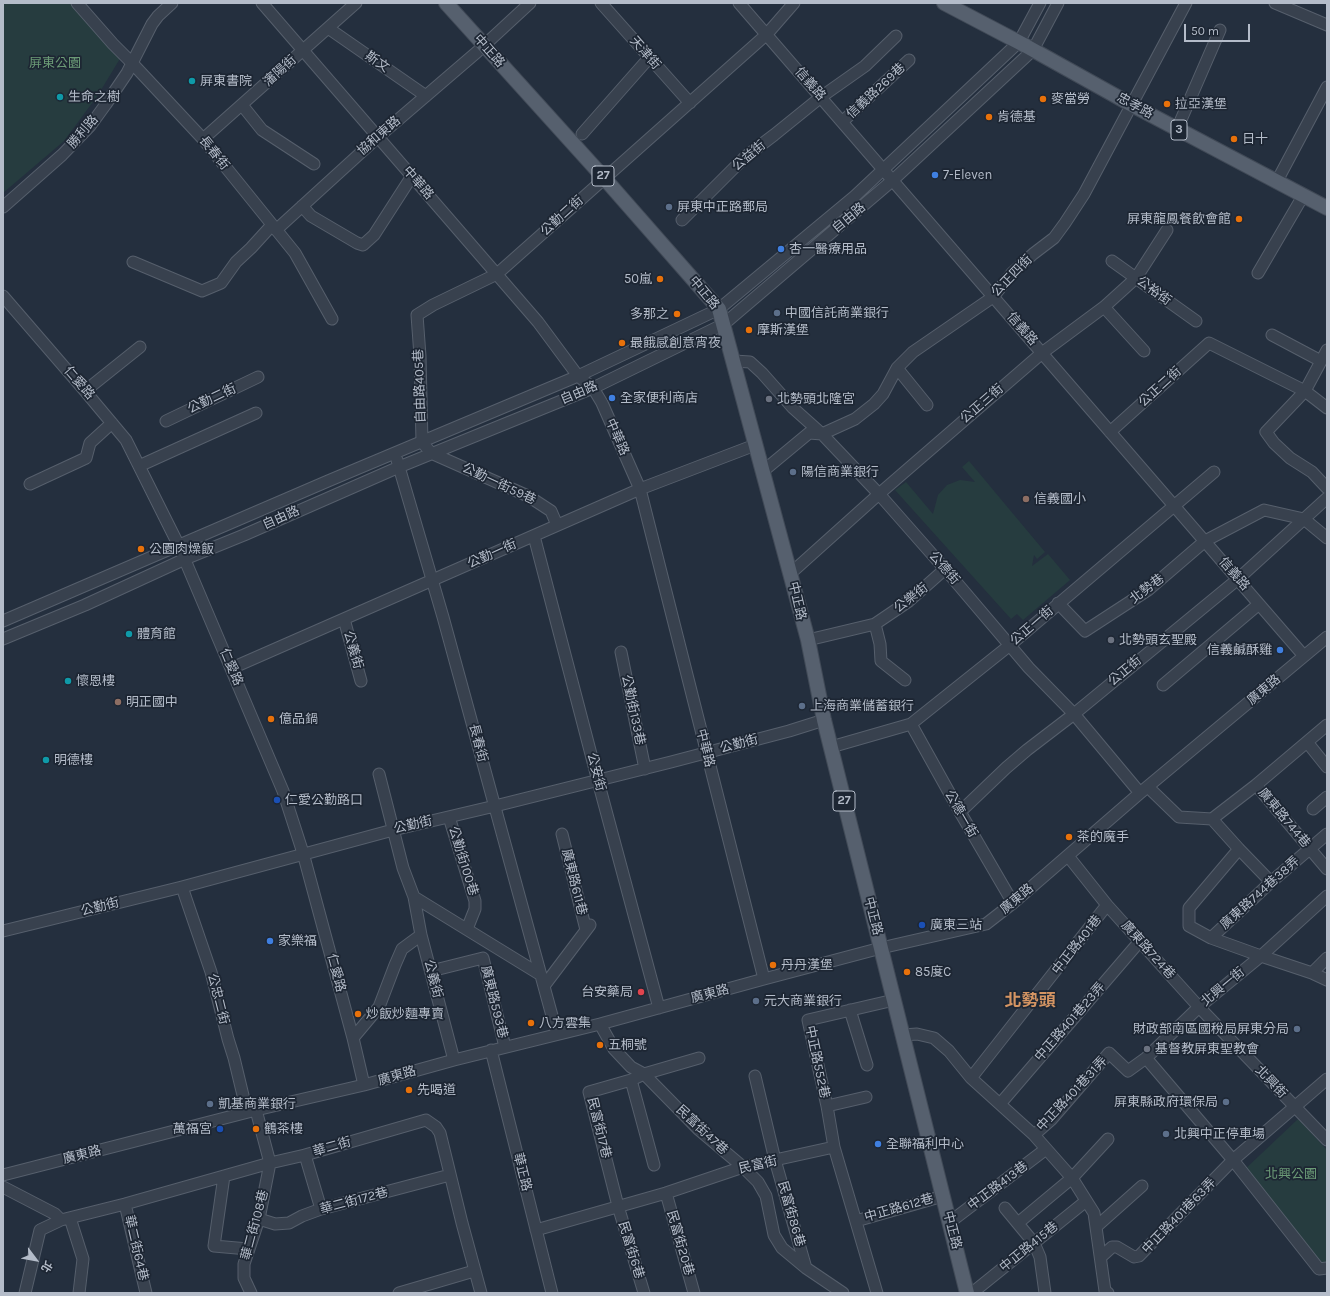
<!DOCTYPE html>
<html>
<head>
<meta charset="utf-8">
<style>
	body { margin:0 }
	#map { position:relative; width:1330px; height:1296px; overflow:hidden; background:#242f3e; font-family:Karla,"Noto Sans TC",sans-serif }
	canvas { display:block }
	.frame { position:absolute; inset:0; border:4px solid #b4bcc9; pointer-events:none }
	.north { position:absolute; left:16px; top:1240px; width:40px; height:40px; -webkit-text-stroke:3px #1d2633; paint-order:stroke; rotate:122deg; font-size:11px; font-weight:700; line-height:16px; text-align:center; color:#b4bcc9 }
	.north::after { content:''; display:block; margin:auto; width:14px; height:18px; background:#b4bcc9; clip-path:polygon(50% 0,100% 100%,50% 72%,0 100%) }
	.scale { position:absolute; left:1184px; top:24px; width:66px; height:18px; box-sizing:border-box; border:2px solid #b4bcc9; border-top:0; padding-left:5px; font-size:12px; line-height:14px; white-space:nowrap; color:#b4bcc9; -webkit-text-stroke:3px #1d2633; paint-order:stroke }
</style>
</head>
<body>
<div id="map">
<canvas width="1330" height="1296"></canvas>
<div class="frame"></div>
<div class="north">北</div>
<div class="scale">50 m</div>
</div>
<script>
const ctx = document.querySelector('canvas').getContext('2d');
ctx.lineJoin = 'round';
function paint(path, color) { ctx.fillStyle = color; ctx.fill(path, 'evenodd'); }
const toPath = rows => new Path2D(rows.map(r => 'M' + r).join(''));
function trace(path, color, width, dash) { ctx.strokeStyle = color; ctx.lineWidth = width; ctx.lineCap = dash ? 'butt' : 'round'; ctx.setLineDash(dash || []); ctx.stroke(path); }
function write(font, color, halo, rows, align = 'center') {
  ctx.font = font + ' Karla,"Noto Sans TC",sans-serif'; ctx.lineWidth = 3.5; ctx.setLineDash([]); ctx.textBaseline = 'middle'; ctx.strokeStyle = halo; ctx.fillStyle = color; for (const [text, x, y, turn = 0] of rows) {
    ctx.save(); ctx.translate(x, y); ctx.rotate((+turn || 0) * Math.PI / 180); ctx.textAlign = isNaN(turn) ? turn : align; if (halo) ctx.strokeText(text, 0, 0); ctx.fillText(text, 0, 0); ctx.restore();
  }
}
paint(toPath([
	[3,3,73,3,121,57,98,95,64,141,3,193],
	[969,461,1045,552,1037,559,1034,555,1032,566,1048,554,1070,580,1023,620,1017,614,1011,619,895,490,906,482,933,514,938,495,947,485,960,480,975,482,962,467],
	[1298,1119,1327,1150,1327,1268,1242,1172]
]), '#263c3f');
const minor = toPath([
	[77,3,113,44,132,63,203,139,295,253,332,319],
	[262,3,538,322,578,376,593,388,602,403,640,489,764,979],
	[601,3,690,103],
	[739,3,1304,656],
	[1275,3,1327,25],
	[328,28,426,96],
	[242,105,262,130,314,164],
	[842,122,909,60],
	[1177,129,1220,30],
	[582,134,649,58],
	[203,139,356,3],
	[1277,181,1327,87],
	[302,206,311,216,357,243,363,245,374,235,412,176],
	[3,207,62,155,90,126,106,104,127,73,152,24,158,16,172,3],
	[682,220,745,157,774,135,821,97,865,66,896,36],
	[276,230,378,137,477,52,530,3],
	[1112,261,1196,321],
	[133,262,202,291,221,283,236,262,251,248,272,225],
	[1258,273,1303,196],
	[3,296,85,391,126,440,179,546,283,791,303,853,353,1038,364,1085],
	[1104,307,1144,351],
	[1272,335,1321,361],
	[1327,350,1305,391,1266,432,1274,443,1290,458,1312,472,1327,488],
	[734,361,750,362,762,373,793,408,822,434,879,494,945,569,1029,668,1074,714,1140,793],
	[897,368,927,405],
	[85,391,140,347],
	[166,421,258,377],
	[1110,432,1209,343,1305,391,1327,408],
	[397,460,443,617,557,1034],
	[139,466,256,413],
	[762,472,809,433,822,434,855,419,874,404,883,394,897,368,913,352,993,297,1012,273,1033,254,1054,238,1065,223,1084,194,1186,3],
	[30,484,86,458,90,443,112,423],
	[557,525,551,511,528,496,431,453,422,442,420,356,417,315,433,305,497,274,767,34,794,3],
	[534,536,598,781,659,1008],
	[791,573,879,494,1042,353,1104,307,1136,278,1167,230],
	[1058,603,1085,631,1148,590,1205,541,1264,510,1304,519,1327,538],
	[344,619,361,681],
	[3,621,328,481,578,376,719,309,855,196,1019,42,1040,3],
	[875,624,880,644,881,661,905,680],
	[3,639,85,605,185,559,244,535,399,467,593,388,724,324,893,180,1033,50,1058,3],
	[808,640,875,624,909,601,945,569],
	[621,652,645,769],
	[232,668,640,489,755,445],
	[1163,685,1259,604],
	[911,724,960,812,1013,903],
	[1307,742,1327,767],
	[831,747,911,724,1010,645,1214,472],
	[379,774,403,868,414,897,421,935,454,1060],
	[1256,785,1327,869],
	[1148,787,1179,817,1212,819,1256,785,1327,725],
	[1313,809,1327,797],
	[960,812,1006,768,1027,750,1074,714,1238,579,1327,498],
	[449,817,475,901,475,909,467,929],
	[1212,819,1239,849,1271,882],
	[562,834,586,930],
	[1239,849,1189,908,1189,926,1211,938,1261,956,1327,896],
	[1068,856,1107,905,1199,1007,1327,1140],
	[182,887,211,972,228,1039,234,1058,247,1112],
	[414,897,541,975],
	[3,931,182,887,393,830,495,806,671,762,789,731,824,720],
	[1211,938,1271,882,1327,834],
	[431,971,483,958,505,1047],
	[1312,973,1327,958],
	[1327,980,1312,973,1261,956,1199,1007,1146,1058,1233,1160,1319,1269,1327,1268],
	[544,986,590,925],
	[850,1010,867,1065],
	[600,1024,614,1049,631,1067,644,1074,698,1129,743,1167,758,1182,766,1196,774,1235,782,1248,806,1268,843,1293],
	[903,1035,917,1034,934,1038,949,1051,971,1078,1034,1135,1072,1178,1094,1213,1105,1291,1108,1293],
	[353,1038,379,1007,395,965,402,949,421,935],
	[491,1050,552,1293],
	[755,1076,775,1160,806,1268],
	[971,1078,1107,905],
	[631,1080,654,1165],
	[1000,1104,1140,941],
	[827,1106,866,1097],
	[1034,1135,1051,1120,1109,1053,1128,1071,1146,1058],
	[305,1155,321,1209],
	[3,1175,256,1110,364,1085,454,1060,600,1024,764,979,881,948,986,924,1013,903,1140,793,1327,637],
	[224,1176,214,1246,248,1249],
	[3,1187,55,1214,61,1220],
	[666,1193,694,1293],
	[125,1204,146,1293],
	[1005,1208,1034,1243,1040,1257,1045,1293],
	[70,1218,83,1259,79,1293],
	[259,1219,275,1224,289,1223,302,1216,321,1209,450,1175],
	[856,1221,943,1196],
	[950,1222,1046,1149],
	[1018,1223,1072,1178,1108,1139],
	[1096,1227,1142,1186],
	[536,1230,666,1193,743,1167,834,1147],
	[1101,1257,1112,1247,1117,1247,1134,1257,1139,1256,1233,1160,1327,1079],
	[25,1293,40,1230,61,1220,125,1204,270,1163,305,1155,426,1120,436,1127,440,1133,462,1223,481,1293],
	[251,1293,244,1278,244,1264,259,1219,270,1163,256,1110],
	[399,1293,474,1271],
	[644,1293,618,1206,589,1092,631,1080,644,1074,699,1058],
	[877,1293,834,1147,827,1106,808,1020,894,1000],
	[972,1293,1086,1201]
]);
const major = toPath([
	[446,3,605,179,719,309,808,640,824,720,967,1293],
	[944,3,1026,46,1132,105,1327,208]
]);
trace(minor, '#565f6c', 13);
trace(major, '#414a57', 16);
trace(minor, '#38414e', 11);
trace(major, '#56606e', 14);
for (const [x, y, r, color] of [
	[192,81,4,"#0f9aa8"],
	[60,97,4,"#0f9aa8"],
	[1043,99,4,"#e8710a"],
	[1167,104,4,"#e8710a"],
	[989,117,4,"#e8710a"],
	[1234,139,4,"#e8710a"],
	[935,175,4,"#3f7fe0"],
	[669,207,4,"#5c6f8a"],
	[1239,219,4,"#e8710a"],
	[781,249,4,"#3f7fe0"],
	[660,279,4,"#e8710a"],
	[777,313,4,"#5c6f8a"],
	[677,314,4,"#e8710a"],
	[749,330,4,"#e8710a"],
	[622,343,4,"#e8710a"],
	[612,398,4,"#3f7fe0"],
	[769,399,4,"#6b7280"],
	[793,472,4,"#5c6f8a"],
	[1026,499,4,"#8d6e63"],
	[141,549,4,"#e8710a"],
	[129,634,4,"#0f9aa8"],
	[1111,640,4,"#6b7280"],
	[1280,650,4,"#3f7fe0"],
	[68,681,4,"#0f9aa8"],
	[118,702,4,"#8d6e63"],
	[802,706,4,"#5c6f8a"],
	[271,719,4,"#e8710a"],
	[46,760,4,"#0f9aa8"],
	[277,800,4,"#1a4fb4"],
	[1069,837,4,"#e8710a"],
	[922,925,4,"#1a4fb4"],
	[270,941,4,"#3f7fe0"],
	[773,965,4,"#e8710a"],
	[907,972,4,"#e8710a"],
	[641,992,4,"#e0444e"],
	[756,1001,4,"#5c6f8a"],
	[358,1014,4,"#e8710a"],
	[531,1023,4,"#e8710a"],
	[1297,1029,4,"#5c6f8a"],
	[600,1045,4,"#e8710a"],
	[1147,1049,4,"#6b7280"],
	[409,1090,4,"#e8710a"],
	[1226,1102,4,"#5c6f8a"],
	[210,1104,4,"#5c6f8a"],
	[220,1129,4,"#1a4fb4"],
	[256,1129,4,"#e8710a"],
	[1166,1134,4,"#5c6f8a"],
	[878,1144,4,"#3f7fe0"]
]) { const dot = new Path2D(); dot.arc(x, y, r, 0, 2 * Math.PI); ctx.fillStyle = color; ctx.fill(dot); trace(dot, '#1d2633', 1.5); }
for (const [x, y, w] of [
	[1179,130,16],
	[603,176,22],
	[844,801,22]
]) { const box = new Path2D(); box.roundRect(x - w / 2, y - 10, w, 20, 3); ctx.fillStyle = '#1d2633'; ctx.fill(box); trace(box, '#b4bcc9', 1); }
write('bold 12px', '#b4bcc9', null, [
	["3",1179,130],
	["27",603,176],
	["27",844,801]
]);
write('13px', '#b4bcc9', '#1d2633', [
	["中正路",489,51,48],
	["天津街",645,53,49],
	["斯文",377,62,35],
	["瀋陽街",280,71,-42],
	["信義路",810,84,49],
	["信義路269巷",876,91,-43],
	["忠孝路",1135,106,28],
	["勝利路",83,132,-49],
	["協和東路",379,136,-41],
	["長春街",214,153,51],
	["公益街",749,156,-40],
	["中華路",418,183,49],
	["公勤二街",562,216,-42],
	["自由路",849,218,-40],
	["公正四街",1012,276,-46],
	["公裕街",1154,291,36],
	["中正路",704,293,50],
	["信義路",1022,329,49],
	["仁愛路",79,383,49],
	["自由路405巷",420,386,-92],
	["公正二街",1160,387,-42],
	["自由路",579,393,-23],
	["公勤二街",212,399,-25],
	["公正三街",982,404,-41],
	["中華路",617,437,66],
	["公勤一街59巷",499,484,25],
	["自由路",281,518,-24],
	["公勤一街",492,554,-24],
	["公德街",944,568,49],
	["信義路",1234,574,49],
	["北勢巷",1147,589,-37],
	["公樂街",911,598,-38],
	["中正路",797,601,77],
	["公正一街",1032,626,-41],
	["公義街",353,650,74],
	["仁愛路",231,667,67],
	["公正街",1125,671,-40],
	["廣東路",1264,690,-40],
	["公勤街133巷",633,710,78],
	["長春街",478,743,75],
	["公勤街",739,744,-15],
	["中華路",705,748,76],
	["公安街",596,772,75],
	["公德一街",961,814,60],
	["廣東路744巷",1284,818,50],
	["公勤街",413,825,-13],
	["公勤街100巷",463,861,73],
	["廣東路611巷",574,882,76],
	["廣東路744巷38弄",1260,893,-42],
	["廣東路",1017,899,-40],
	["公勤街",100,907,-14],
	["中正路",873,916,76],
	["中正路401巷",1077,945,-52],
	["廣東路724巷",1148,950,48],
	["仁愛路",336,973,75],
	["公義街",433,979,75],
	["北興一街",1223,987,-40],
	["廣東路",710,994,-15],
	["公忠二街",218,999,76],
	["廣東路593巷",494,1002,76],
	["中正路401巷23弄",1070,1022,-49],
	["中正路552巷",817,1062,78],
	["廣東路",397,1076,-16],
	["北興街",1271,1082,46],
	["中正路401巷31弄",1072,1094,-47],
	["民富街17巷",599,1128,76],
	["民富街47巷",702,1130,43],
	["華二街",332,1147,-16],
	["廣東路",82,1155,-14],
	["民富街",758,1165,-13],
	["華正路",522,1172,76],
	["中正路413巷",998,1186,-37],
	["華二街172巷",354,1201,-15],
	["中正路612巷",899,1208,-16],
	["民富街86巷",791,1214,74],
	["中正路401巷63弄",1179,1216,-46],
	["華二街108巷",255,1225,-75],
	["中正路",952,1230,76],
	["民富街20巷",680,1243,74],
	["中正路415巷",1029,1247,-39],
	["華二街64巷",136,1248,77],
	["民富街6巷",631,1250,73]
]);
write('13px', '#6b9a76', '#1d2633', [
	["屏東公園",55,63],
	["北興公園",1291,1174]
]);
write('13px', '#b4bcc9', '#1d2633', [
	["屏東書院",200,81],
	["生命之樹",68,97],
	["麥當勞",1051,99],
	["拉亞漢堡",1175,104],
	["肯德基",997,117],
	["日十",1242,139],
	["7-Eleven",943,175],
	["屏東中正路郵局",677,207],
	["屏東龍鳳餐飲會館",1231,219,"right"],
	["杏一醫療用品",789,249],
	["50嵐",652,279,"right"],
	["中國信託商業銀行",785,313],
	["多那之",669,314,"right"],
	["摩斯漢堡",757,330],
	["最餓感創意宵夜",630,343],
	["全家便利商店",620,398],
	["北勢頭北隆宮",777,399],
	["陽信商業銀行",801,472],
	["信義國小",1034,499],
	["公園肉燥飯",149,549],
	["體育館",137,634],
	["北勢頭玄聖殿",1119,640],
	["信義鹹酥雞",1272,650,"right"],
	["懷恩樓",76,681],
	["明正國中",126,702],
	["上海商業儲蓄銀行",810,706],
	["億品鍋",279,719],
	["明德樓",54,760],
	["仁愛公勤路口",285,800],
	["茶的魔手",1077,837],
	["廣東三站",930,925],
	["家樂福",278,941],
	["丹丹漢堡",781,965],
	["85度C",915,972],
	["台安藥局",633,992,"right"],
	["元大商業銀行",764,1001],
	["炒飯炒麵專賣",366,1014],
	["八方雲集",539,1023],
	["財政部南區國稅局屏東分局",1289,1029,"right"],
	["五桐號",608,1045],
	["基督教屏東聖教會",1155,1049],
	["先喝道",417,1090],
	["屏東縣政府環保局",1218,1102,"right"],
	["凱基商業銀行",218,1104],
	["萬福宮",212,1129,"right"],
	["鶴茶樓",264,1129],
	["北興中正停車場",1174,1134],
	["全聯福利中心",886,1144]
], 'left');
write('bold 17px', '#d59563', '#1d2633', [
	["北勢頭",1030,1001]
]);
</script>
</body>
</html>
